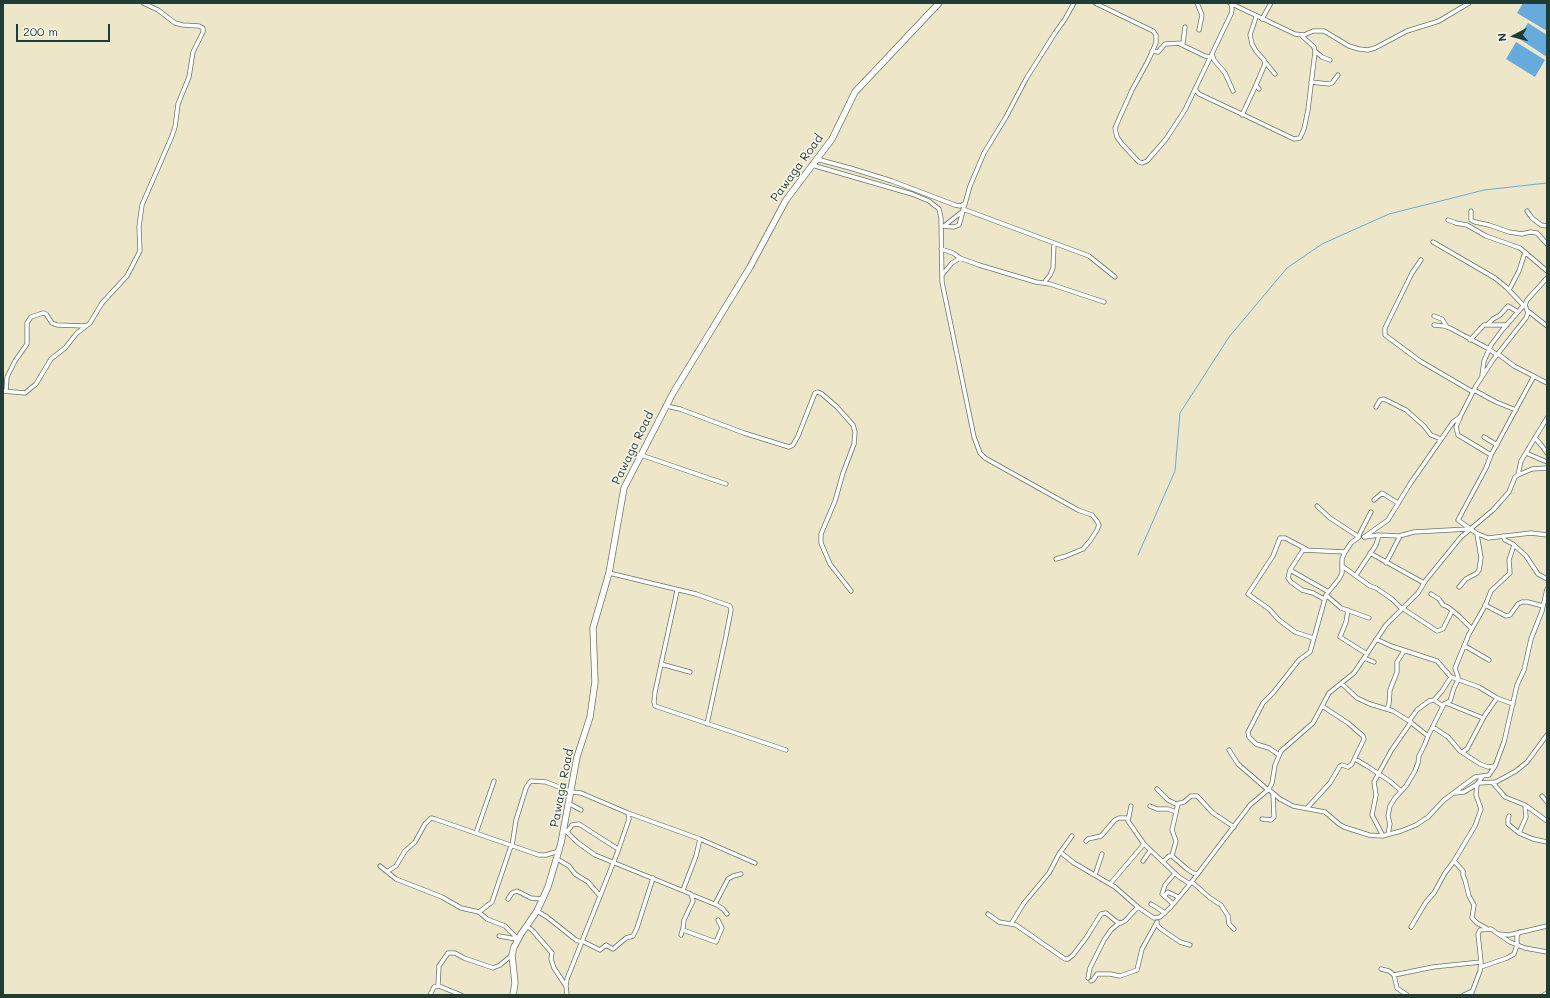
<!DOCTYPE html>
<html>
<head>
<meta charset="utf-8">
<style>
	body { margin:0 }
	#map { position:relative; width:1550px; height:998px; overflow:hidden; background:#ede6c8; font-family:Mali,sans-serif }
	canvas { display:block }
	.frame { position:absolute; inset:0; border:4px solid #1f3d34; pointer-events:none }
	.north { position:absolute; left:1494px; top:16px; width:40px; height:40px; -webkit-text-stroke:3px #fbf7ec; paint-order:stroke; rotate:264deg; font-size:11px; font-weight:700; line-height:16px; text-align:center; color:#1f3d34 }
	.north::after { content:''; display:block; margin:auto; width:14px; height:18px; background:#1f3d34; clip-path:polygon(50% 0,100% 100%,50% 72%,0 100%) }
	.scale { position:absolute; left:16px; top:24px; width:94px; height:18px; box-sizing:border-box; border:2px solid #1f3d34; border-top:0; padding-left:5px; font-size:12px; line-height:14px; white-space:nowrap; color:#1f3d34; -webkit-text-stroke:3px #fbf7ec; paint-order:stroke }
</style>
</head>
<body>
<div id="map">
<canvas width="1550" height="998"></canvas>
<div class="frame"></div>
<div class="north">N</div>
<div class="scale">200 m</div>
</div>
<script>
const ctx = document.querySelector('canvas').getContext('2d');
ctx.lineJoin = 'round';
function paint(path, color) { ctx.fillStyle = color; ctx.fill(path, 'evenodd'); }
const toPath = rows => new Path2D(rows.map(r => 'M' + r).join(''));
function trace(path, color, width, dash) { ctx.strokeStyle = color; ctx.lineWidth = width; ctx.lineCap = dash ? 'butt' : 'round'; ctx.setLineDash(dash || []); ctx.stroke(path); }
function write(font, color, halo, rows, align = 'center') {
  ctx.font = font + ' Mali,sans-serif'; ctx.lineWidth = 3; ctx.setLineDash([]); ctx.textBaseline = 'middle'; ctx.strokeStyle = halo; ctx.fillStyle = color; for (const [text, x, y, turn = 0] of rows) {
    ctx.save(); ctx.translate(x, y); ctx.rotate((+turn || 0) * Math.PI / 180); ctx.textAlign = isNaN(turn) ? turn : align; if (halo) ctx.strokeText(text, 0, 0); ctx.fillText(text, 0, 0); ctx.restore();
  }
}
paint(toPath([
	[1523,3,1544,3,1547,5,1547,31,1517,13],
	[1528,23,1547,35,1547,57,1518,38],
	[1516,42,1545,60,1535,77,1506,59]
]), '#67aadc');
trace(toPath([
	[1138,555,1175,471,1180,413,1229,337,1287,268,1322,244,1389,214,1484,190,1547,183]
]), '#67aadc', 1);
const minor = toPath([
	[1095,3,1153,31,1156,35,1156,43,1148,61,1132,90,1115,128,1117,137,1122,144,1139,162,1142,163,1147,161,1166,139,1185,110,1231,14,1232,9,1231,4],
	[1197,3,1202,15,1199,30],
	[1230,3,1295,34,1304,35,1313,31,1324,31,1349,46,1359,49,1368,50,1375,48,1407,31,1439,21,1469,3],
	[1256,17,1250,35,1252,44,1256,51,1264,60,1265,64,1256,85,1259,89],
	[1262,19,1271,3],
	[1180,44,1205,56,1210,57],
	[1152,51,1158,52,1165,44,1183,43,1185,27],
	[1315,51,1322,57,1330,60],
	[1212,54,1214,60,1225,73,1233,91],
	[1265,62,1275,74],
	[1311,82,1329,84,1332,83,1338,75],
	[1195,89,1199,94,1246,116,1294,139,1300,138,1304,129,1308,110,1315,52,1314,47,1302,36],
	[1242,115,1256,85],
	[816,161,820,160,850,168,892,181,955,205,960,206,964,204],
	[812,165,912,194,929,201,939,209,941,218,942,282,974,437,980,453,985,458,1078,510,1092,515,1097,521,1099,525,1097,530,1090,541,1083,549,1066,556,1056,559],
	[963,209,1089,256,1115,277],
	[1471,211,1471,220,1475,222,1489,225,1509,232,1522,234,1530,232,1537,233,1547,244],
	[1527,211,1532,218,1541,225,1547,226],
	[1448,220,1456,223,1467,225,1486,236,1520,248,1547,271],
	[941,226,954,227,959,225,970,186,984,153,1006,117,1026,79,1055,33,1065,19,1074,3],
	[944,226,963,211],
	[1433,242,1495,278,1506,287,1524,306],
	[941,249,953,253,960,258,979,265,1036,282,1050,284,1104,302],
	[1421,260,1412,273,1385,328,1385,335,1420,361,1473,392],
	[942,275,952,263,960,258],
	[1044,283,1050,275,1053,268,1054,243],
	[1509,290,1519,271,1525,252],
	[1528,311,1547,326],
	[1434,316,1442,319,1447,327],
	[1488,324,1493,319,1500,315,1508,306,1518,312],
	[1434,325,1444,326,1450,328,1489,349,1497,355],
	[1470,340,1484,325,1507,325],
	[1498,354,1514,366,1547,383],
	[1482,375,1484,361,1491,345,1503,329,1524,305],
	[1534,376,1491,455,1486,468,1458,520,1476,533,1488,538,1531,533,1547,535],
	[1474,390,1496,402,1516,410],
	[3,391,25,393,36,384,51,359,65,348,77,333,90,323,102,303,127,276,140,251,139,227,142,205,172,136,175,127,178,104,189,77,193,52,203,32,203,28,199,26,183,25,175,23,158,10,143,3],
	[6,391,7,377,15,361,27,344,27,323,31,317,43,313,46,314,52,323,57,325,86,326],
	[666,406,680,409,744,433,789,447,793,445,798,436,815,393,818,392,822,394,837,407,853,425,855,432,854,444,843,473,835,501,821,534,821,543,830,564,851,591],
	[1376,407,1380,400,1384,399,1406,410,1424,426,1431,435,1441,439],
	[1460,418,1456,427,1458,435,1491,455],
	[1484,437,1497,445],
	[1535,438,1542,446,1547,453],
	[1526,453,1547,462],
	[641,455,726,484],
	[1518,475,1521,461,1547,418],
	[1374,500,1382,493,1398,503],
	[1317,506,1330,518,1359,537],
	[1503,536,1505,540,1513,544,1526,556,1538,574,1547,579],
	[1358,537,1371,512],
	[1364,537,1388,520,1410,484,1442,438,1453,422,1460,417,1476,386,1493,360,1526,318,1528,313,1525,305,1527,300,1547,278],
	[1365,537,1379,535,1399,536,1414,532,1468,529],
	[1306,549,1285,538,1280,538,1273,556,1248,594,1269,609,1279,620,1295,632,1313,638],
	[1370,553,1424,583],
	[1386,563,1400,536],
	[1342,566,1370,586,1376,588,1392,599,1402,609],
	[1290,570,1327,591],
	[609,573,696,594,730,606,731,610,726,636,707,724],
	[1356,575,1376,545,1379,535],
	[1459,587,1466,579,1477,573,1479,570,1481,558,1477,534],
	[677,591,655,692,654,702,655,706,786,750],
	[1431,594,1439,599,1443,605,1448,607,1460,617,1472,629],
	[1326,595,1341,608,1369,618],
	[1324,599,1313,593,1302,590,1291,582,1288,578,1290,570,1303,550,1345,552],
	[1485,605,1506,616,1510,615,1518,604,1522,602,1528,602,1543,606],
	[1402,608,1437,631,1443,629,1452,611],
	[1348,610,1346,622,1340,637,1367,654],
	[1376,639,1391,646,1437,661,1451,677,1479,687,1497,698,1513,704],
	[1465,646,1489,660],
	[1364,658,1374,662],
	[661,664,690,672],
	[1459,680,1455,668,1469,634,1485,606,1491,591,1510,573,1509,560,1514,545],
	[1341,683,1357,698,1370,704,1393,711,1409,721,1428,736],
	[1434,700,1442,691,1451,677],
	[1446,703,1483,718],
	[1387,709,1389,704,1390,690,1397,672,1397,662,1404,651],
	[1409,721,1417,710,1429,701,1434,700,1443,706],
	[1433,727,1448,737,1460,751,1480,764,1488,767,1495,766],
	[1229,750,1238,764,1268,790],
	[1462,752,1467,749,1485,715,1497,698],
	[1279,755,1269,748,1256,744,1249,737,1248,732,1263,703,1273,693,1299,660,1310,652,1326,595,1339,579,1342,573,1342,559,1345,552,1351,543,1359,537],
	[1355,759,1367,766,1391,782,1401,791],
	[1493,783,1505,797,1525,805,1547,821],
	[1157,789,1168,800,1176,804,1184,802,1191,796,1197,796,1213,813,1234,827],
	[1268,789,1280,799,1293,806,1325,812,1339,824,1344,827,1369,835,1382,836,1401,831,1416,825,1428,817,1444,800,1475,777,1489,775,1495,766,1504,742,1517,685,1524,670,1531,639,1542,611,1547,589],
	[1455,793,1464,792,1479,783,1496,782,1516,771,1527,762,1547,735],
	[1542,796,1547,802],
	[570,804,581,810],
	[1131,806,1128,821,1144,844,1179,877,1190,884],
	[1150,806,1157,809,1168,809,1176,812],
	[1307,808,1330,783,1340,766,1342,765,1348,767,1352,764,1364,739,1363,736,1348,723,1322,706],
	[628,813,700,839,755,863],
	[1509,816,1508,819,1508,824,1519,833,1533,839,1547,842],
	[1262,819,1271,820,1274,817,1273,793],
	[564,829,577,842,595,855,691,894,693,901,684,920,683,928,681,935],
	[567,832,572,825,579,824,618,849],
	[476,833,494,781],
	[1519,833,1526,817,1525,805],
	[1388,834,1390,824,1388,816,1390,806,1395,798,1406,786,1415,771,1418,763,1419,756,1425,744,1428,736,1444,704,1450,701,1454,688,1458,680],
	[1383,836,1372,815,1376,795,1374,782,1391,751,1411,722],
	[1086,841,1088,839,1101,836,1115,820,1119,818,1128,818],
	[512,846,516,820,526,788,529,783,531,781,546,782,572,792,581,793,628,813,629,819,618,851,567,979,566,986,567,995],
	[1060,852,1074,863,1115,887,1139,908],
	[1172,856,1176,841,1172,830,1178,804],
	[557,859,569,866,575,874,588,882,600,896],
	[1143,861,1150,851],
	[1454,861,1463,871,1463,875,1465,880,1469,896,1474,905,1472,918,1477,923,1486,928],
	[1163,862,1169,856,1172,856,1187,869,1193,873,1198,874],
	[380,866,396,879,442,897,461,908,479,912,492,902,511,846],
	[388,871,396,866,405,851,415,842,425,824,431,818,435,819,539,855,546,855,559,851],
	[1095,875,1102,854],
	[1192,882,1210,898,1221,905,1228,916,1229,924,1234,929],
	[1110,884,1144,844],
	[683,890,696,856,700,839],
	[692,895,717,905,723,909,727,914],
	[1164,896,1168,892,1178,897],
	[508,899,512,893,517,891,531,898,543,899],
	[715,904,728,879,733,876,741,874],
	[1151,904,1165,913],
	[1173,904,1162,894,1165,885,1175,873],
	[537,911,547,917,576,940,582,942],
	[479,912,487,919,505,926,518,939],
	[988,914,999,922,1016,925,1065,959,1068,959,1073,955,1086,938,1101,914,1106,913,1117,922,1121,923,1125,921,1136,909,1139,908,1154,918,1160,917,1170,908,1190,884,1250,805,1269,789,1272,783,1275,765,1281,751,1313,723,1329,693,1354,673,1386,625,1418,593,1426,580,1461,537,1493,510,1509,492,1515,477,1518,475,1532,469,1547,468],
	[1157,922,1157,925,1161,929,1180,942,1190,945],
	[1011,924,1024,903,1049,873,1059,854,1072,836],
	[527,926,533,931,552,953,551,959,554,968,566,986],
	[1411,927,1426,902,1434,893,1445,873,1454,861,1475,826,1481,809,1476,795,1477,784,1483,776],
	[683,930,716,942,722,928,718,920],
	[1499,934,1509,935,1547,926],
	[499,936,516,939],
	[582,941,600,950,606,945,613,949,626,938,633,936,637,928,653,878],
	[1481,967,1507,958,1514,954,1517,945,1517,935,1520,932],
	[1381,969,1389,971,1394,975,1397,988,1407,995],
	[1394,975,1433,967,1481,962],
	[1088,978,1090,968,1104,940,1111,930,1119,923],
	[1091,981,1093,980,1097,974,1110,974,1120,976,1137,970,1142,949,1157,922],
	[438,986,439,966,448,953,455,953,464,958,493,968,500,965,512,955],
	[430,995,434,987,439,986,461,995],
	[1464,995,1472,991],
	[1471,995,1480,971,1481,962,1478,934,1480,930,1491,929,1510,942,1525,948,1547,952],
	[1544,995,1547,993]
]);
const secondary = toPath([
	[513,995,515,983,512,955,514,947,521,934,537,911,548,887,561,843,577,757,590,717,595,682,593,628,609,573,624,488,673,393,750,267,786,200,832,139,855,92,939,3]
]);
trace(minor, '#677868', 5);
trace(secondary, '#677868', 7);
trace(minor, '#fff', 3.5);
trace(secondary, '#fff', 5.5);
write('12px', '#1f3d34', '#fbf7ec', [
	["Pawaga Road",797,168,-54],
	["Pawaga Road",633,448,-64],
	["Pawaga Road",562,788,-79]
]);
</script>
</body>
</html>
